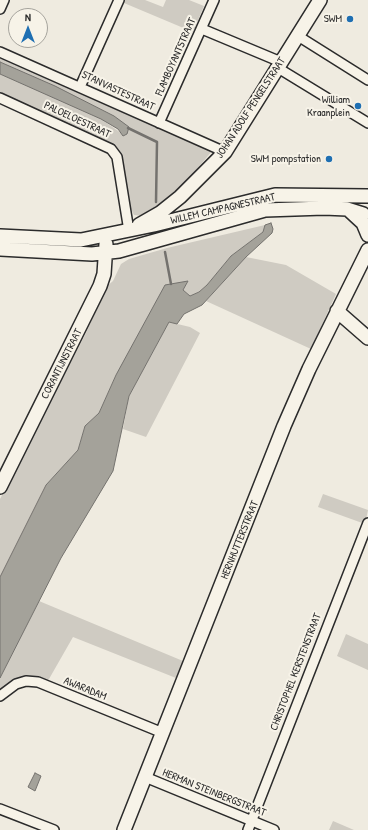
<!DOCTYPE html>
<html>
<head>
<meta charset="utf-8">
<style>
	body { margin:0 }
	#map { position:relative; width:368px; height:830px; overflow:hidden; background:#efebe0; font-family:"Patrick Hand",sans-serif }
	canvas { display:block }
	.north { position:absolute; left:8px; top:8px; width:40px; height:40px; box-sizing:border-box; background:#f7f3e8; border:1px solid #a5a39c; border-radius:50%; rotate:0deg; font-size:11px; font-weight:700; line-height:16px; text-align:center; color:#2b2b2b }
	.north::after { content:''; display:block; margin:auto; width:14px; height:18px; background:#1f6fb2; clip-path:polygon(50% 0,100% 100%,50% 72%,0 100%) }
</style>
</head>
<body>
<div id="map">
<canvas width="368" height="830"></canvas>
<div class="north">N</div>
</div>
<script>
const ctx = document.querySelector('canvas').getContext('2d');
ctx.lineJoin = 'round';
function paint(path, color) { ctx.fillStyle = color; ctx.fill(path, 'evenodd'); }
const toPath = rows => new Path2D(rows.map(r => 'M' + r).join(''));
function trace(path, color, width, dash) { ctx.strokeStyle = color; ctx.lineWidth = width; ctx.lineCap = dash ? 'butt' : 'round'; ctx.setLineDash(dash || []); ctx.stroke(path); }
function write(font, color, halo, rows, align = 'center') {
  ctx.font = font + ' "Patrick Hand",sans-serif'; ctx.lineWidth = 4; ctx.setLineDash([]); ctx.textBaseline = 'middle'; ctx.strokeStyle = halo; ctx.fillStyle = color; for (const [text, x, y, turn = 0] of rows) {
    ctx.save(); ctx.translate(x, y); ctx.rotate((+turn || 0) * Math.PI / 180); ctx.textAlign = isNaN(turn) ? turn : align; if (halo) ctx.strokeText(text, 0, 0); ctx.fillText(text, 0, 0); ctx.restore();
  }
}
paint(toPath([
	[125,0,145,0,163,7,166,0,189,0,204,6,193,32,124,3],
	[0,56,138,117,212,151,176,194,144,216,134,215,129,205,119,152,113,147,0,93,0,74,56,98,101,119,124,135,127,134,0,62],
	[265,225,263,232,231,256,207,285,199,292,190,296,183,290,188,281,116,375,99,413,85,426,78,450,46,485,0,577,0,499,86,333,106,287,113,281,121,264,129,259,167,248],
	[246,257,286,265,336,294,311,349,206,301],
	[169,322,190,327,200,333,146,437,123,429,129,396],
	[323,494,368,510,365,524,318,507],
	[39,601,183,661,176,678,73,637,49,679,44,683,29,679,0,693,0,678],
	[346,634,368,644,368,670,337,656],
	[333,821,354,830,329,830]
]), '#cfcbc2');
const water = toPath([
	[0,62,55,86,114,116,129,127,127,134,123,136,118,129,101,119,0,74,0,62],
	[271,223,273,229,272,233,246,257,202,305,184,314,177,324,169,322,129,396,113,471,61,558,0,678,0,577,46,485,78,450,85,426,99,413,116,375,165,285,188,281,183,290,190,296,199,292,207,285,231,256,263,232,265,225,271,223],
	[35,773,41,776,35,791,28,787,35,773]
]);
paint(water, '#a4a29a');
trace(water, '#74726e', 1);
trace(toPath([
	[128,128,157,142,156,202],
	[165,252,171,284]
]), '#74726e', 2.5);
const street = toPath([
	[0,9,4,0],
	[202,29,281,62],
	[298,36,368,80],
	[0,52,225,152],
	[278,68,368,123],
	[80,87,119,0],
	[0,98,111,149,117,157,129,231],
	[159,123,214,0],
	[0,696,16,684,26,681,38,682,163,733],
	[145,777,274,830],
	[0,809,54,830],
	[248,830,368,523]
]);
const secondary = toPath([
	[350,211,363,223,368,235],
	[139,225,160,213,180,197,225,152,320,0],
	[0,236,81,240,154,225,275,195,367,196],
	[0,249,92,254,119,251,265,210,324,208,347,209,363,214],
	[337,311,368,338],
	[0,487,100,286,104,274,106,244],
	[124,830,284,426,309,369,368,250]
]);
trace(street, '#2b2b2b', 12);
trace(secondary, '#2b2b2b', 16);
trace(street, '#f7f3e8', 9);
trace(secondary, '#f7f3e8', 13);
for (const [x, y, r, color] of [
	[350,19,4,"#1f6fb2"],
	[358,106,4,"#1f6fb2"],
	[329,159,4,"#1f6fb2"]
]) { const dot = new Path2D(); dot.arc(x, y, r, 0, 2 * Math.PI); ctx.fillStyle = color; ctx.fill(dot); trace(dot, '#f7f3e8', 1.5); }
write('11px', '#2b2b2b', '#f7f3e8', [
	["SWM",342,19],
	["William",350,100],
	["Kraanplein",350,113],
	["SWM pompstation",321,159]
], 'right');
write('11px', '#2b2b2b', '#f7f3e8', [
	["FLAMBOYANTSTRAAT",176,57,-66],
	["STANVASTESTRAAT",118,91,25],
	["JOHAN ADOLF PENGELSTRAAT",251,108,-57],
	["PALOELOESTRAAT",77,120,25],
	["WILLEM CAMPAGNESTRAAT",223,209,-13],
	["CORANTIJNSTRAAT",62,364,-63],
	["HERNHUTTERSTRAAT",240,540,-68],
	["CHRISTOPHEL KERSTENSTRAAT",296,672,-69],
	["AWARADAM",85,689,22],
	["HERMAN STEINBERGSTRAAT",214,793,22]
]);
</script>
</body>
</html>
